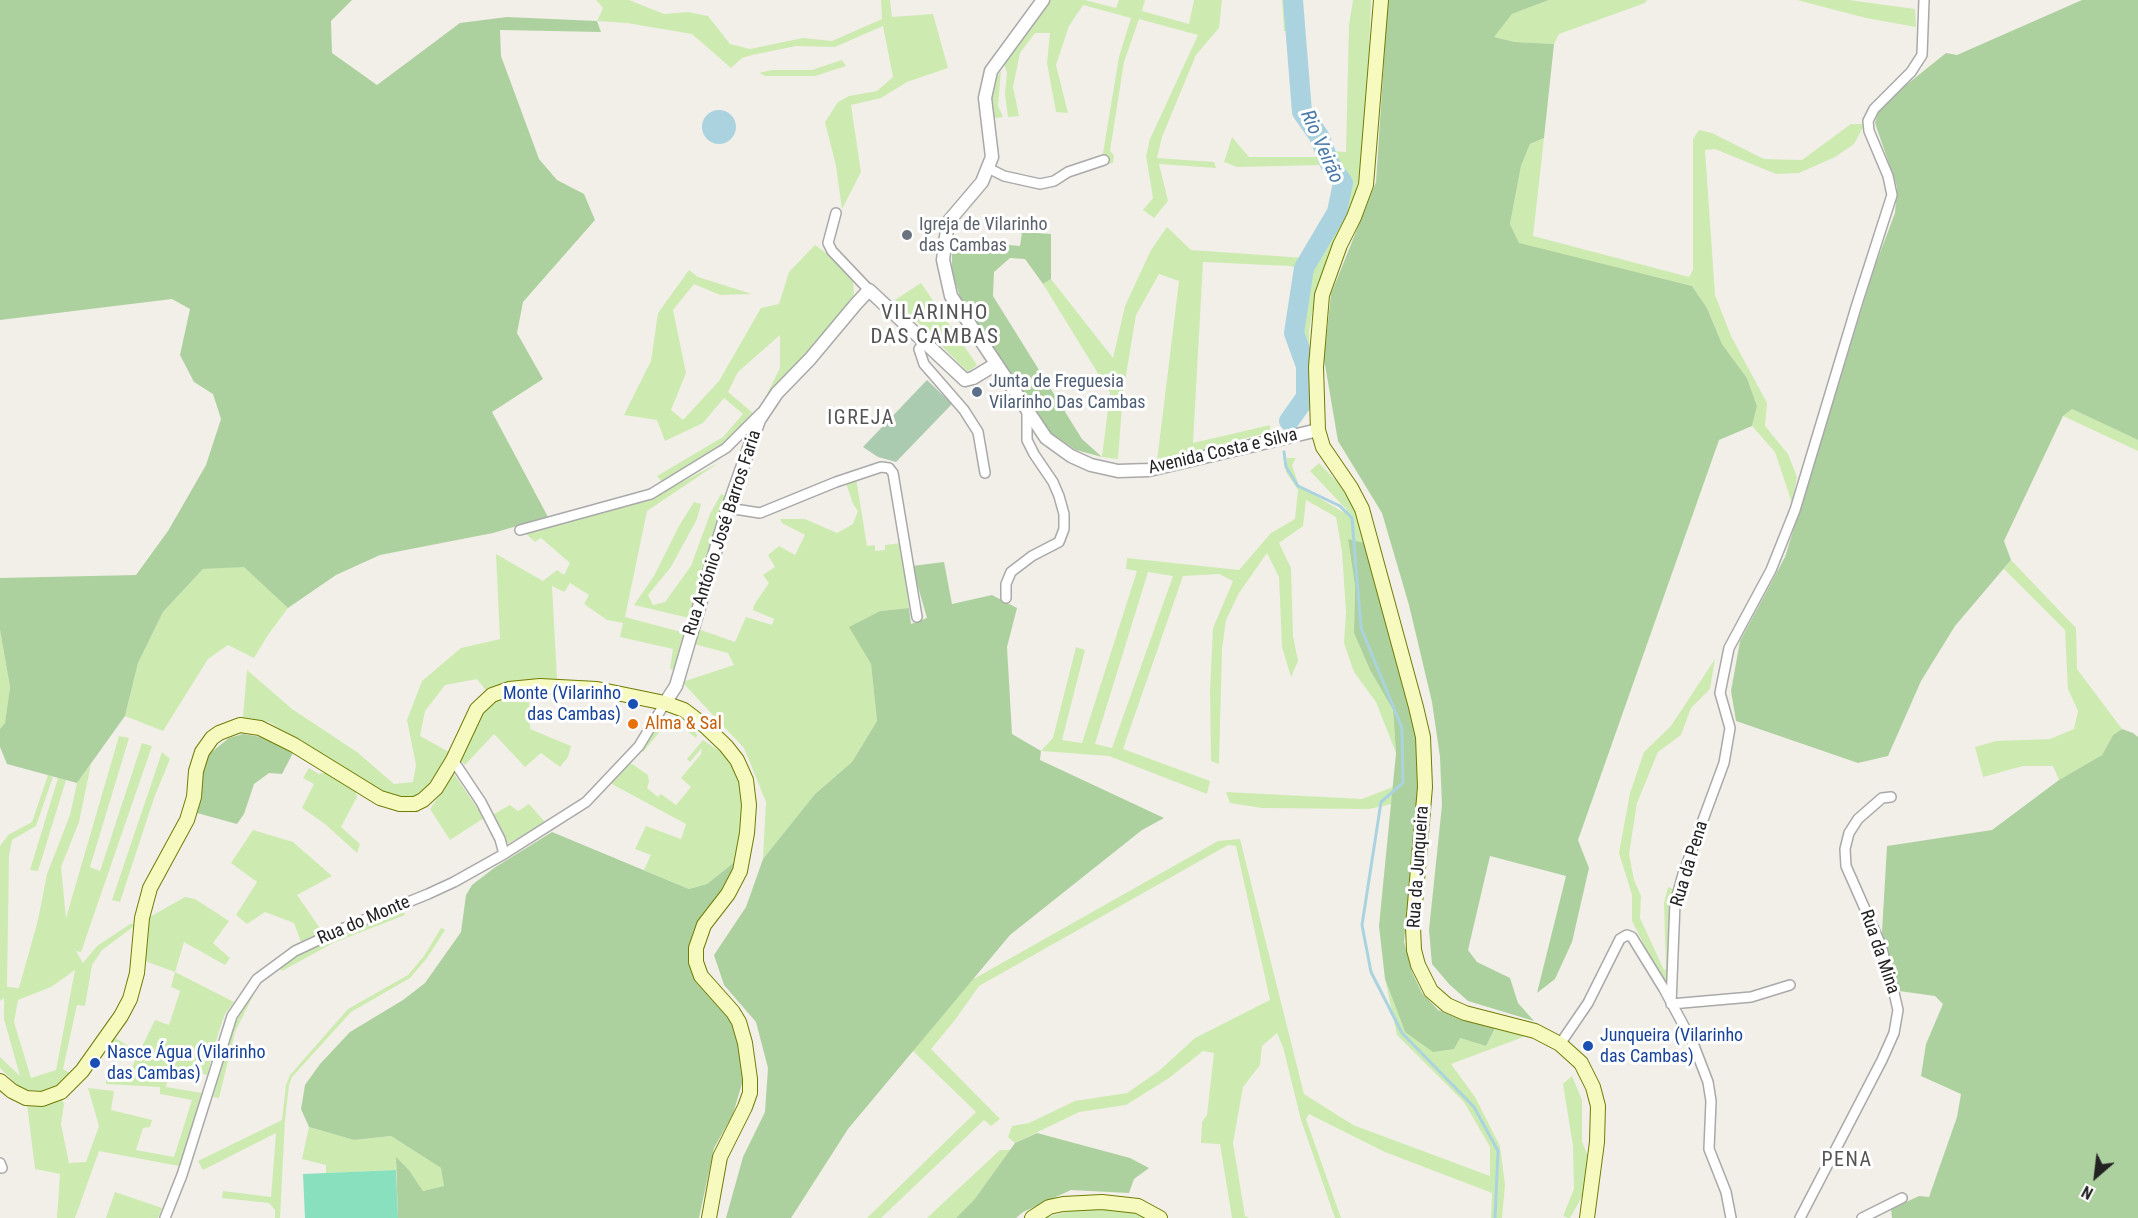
<!DOCTYPE html>
<html>
<head>
<meta charset="utf-8">
<style>
	body { margin:0 }
	#map { position:relative; width:2138px; height:1218px; overflow:hidden; background:#f2efe9; font-family:"Roboto Condensed",sans-serif }
	canvas { display:block }
	.north { position:absolute; left:2066px; top:1146px; width:60px; height:60px; -webkit-text-stroke:4px #fff; paint-order:stroke; rotate:208deg; font-size:16px; font-weight:700; line-height:24px; text-align:center; color:#222 }
	.north::after { content:''; display:block; margin:auto; width:21px; height:27px; background:#222; clip-path:polygon(50% 0,100% 100%,50% 72%,0 100%) }
</style>
</head>
<body>
<div id="map">
<canvas width="2138" height="1218"></canvas>
<div class="north">N</div>
</div>
<script>
const ctx = document.querySelector('canvas').getContext('2d');
ctx.lineJoin = 'round';
function paint(path, color) { ctx.fillStyle = color; ctx.fill(path, 'evenodd'); }
const toPath = rows => new Path2D(rows.map(r => 'M' + r).join(''));
function trace(path, color, width, dash) { ctx.strokeStyle = color; ctx.lineWidth = width; ctx.lineCap = dash ? 'butt' : 'round'; ctx.setLineDash(dash || []); ctx.stroke(path); }
function write(font, color, halo, rows, align = 'center') {
  ctx.font = font + ' "Roboto Condensed",sans-serif'; ctx.lineWidth = 6; ctx.setLineDash([]); ctx.textBaseline = 'middle'; ctx.strokeStyle = halo; ctx.fillStyle = color; for (const [text, x, y, turn = 0] of rows) {
    ctx.save(); ctx.translate(x, y); ctx.rotate((+turn || 0) * Math.PI / 180); ctx.textAlign = isNaN(turn) ? turn : align; if (halo) ctx.strokeText(text, 0, 0); ctx.fillText(text, 0, 0); ctx.restore();
  }
}
paint(toPath([
	[596,0,629,0,664,14,688,12,708,16,730,44,750,49,803,38,832,41,882,19,881,0,890,0,892,17,933,14,948,68,907,82,881,98,851,105,861,172,842,209,836,166,825,122,838,102,849,96,877,91,893,77,883,26,835,47,796,46,752,55,742,58,731,68,692,34,627,23,597,21,603,8],
	[1050,0,1085,0,1116,8,1119,0,1145,0,1142,11,1189,24,1194,0,1222,0,1219,28,1196,55,1162,137,1157,158,1214,162,1216,168,1159,164,1168,201,1154,218,1143,210,1153,198,1146,156,1150,139,1198,35,1139,19,1124,62,1110,151,1114,155,1113,163,1101,165,1119,57,1131,18,1083,5,1069,26,1056,65,1068,113,1056,112,1047,63,1050,33,1035,33,1020,53,1013,87,1019,116,1008,117,1005,94,1007,73,1004,64],
	[1282,0,1295,0,1295,32,1284,31],
	[1353,0,1371,0,1368,76,1359,178,1354,200,1317,285,1309,331,1310,398,1308,411,1300,422,1285,428,1281,425,1282,420,1294,408,1300,393,1298,353,1288,334,1299,269,1290,266,1203,262,1193,443,1270,425,1270,432,1157,461,1179,281,1159,274,1136,315,1123,393,1118,459,1102,457,1110,393,1043,284,1051,279,1113,358,1125,306,1151,250,1167,227,1191,250,1305,258,1325,222,1335,197,1335,176,1324,165,1237,167,1224,162,1232,137,1249,157,1321,157,1314,132,1294,103,1291,42,1303,42,1308,102,1324,130,1332,151,1346,152,1349,25],
	[1549,0,1647,0,1645,3,1559,34,1554,44,1515,42,1493,37,1512,14],
	[1797,0,1849,0,1915,9,1916,27,1866,18],
	[842,60,846,66,815,76,765,76,759,73,772,70,812,70],
	[1001,71,998,106,1003,117,996,118,993,116,991,100,996,78],
	[1851,124,1865,124,1854,144,1835,157,1799,173,1776,174,1715,149,1705,150,1715,295,1731,336,1767,403,1765,426,1788,454,1797,477,1792,503,1775,452,1752,426,1757,406,1747,378,1722,344,1707,308,1692,286,1519,244,1510,224,1521,166,1530,144,1544,138,1533,236,1689,277,1693,270,1693,139,1699,130,1712,133,1764,159,1802,160],
	[815,245,829,255,853,279,854,295,835,321,765,398,780,368,780,335,738,372,728,392,753,413,726,442,663,483,657,476,723,437,743,414,724,398,703,423,665,441,657,420,624,415,651,361,658,313,689,270,698,277,752,294,720,295,694,284,673,310,686,373,671,410,683,420,719,381,761,308,779,304,789,272],
	[921,283,977,365,968,372,895,300],
	[2072,409,2138,440,2138,451,2063,416],
	[1287,458,1296,458,1292,465,1299,486,1343,512,1347,510,1310,471,1319,463,1338,483,1359,512,1365,543,1348,539,1355,586,1354,633,1370,670,1393,710,1396,753,1376,702,1354,672,1344,643,1346,612,1342,552,1336,517,1306,500,1303,526,1279,543,1291,568,1293,636,1298,661,1291,677,1282,647,1279,577,1267,553,1239,593,1226,620,1222,649,1219,764,1211,761,1210,691,1213,628,1233,581,1219,574,1183,576,1123,749,1210,781,1207,794,1109,756,1041,751,1053,738,1076,647,1085,650,1062,740,1082,743,1137,571,1126,569,1127,558,1239,570,1271,533,1295,519,1298,490,1286,472],
	[1148,572,1173,576,1112,748,1095,744],
	[720,462,647,511,625,617,685,633,675,670,670,669,673,649,620,637,623,623,607,620,584,604,589,595,570,583,564,592,552,586,557,679,508,683,487,692,477,679,445,685,425,711,420,736,449,752,433,784,415,797,397,799,379,791,269,722,243,717,247,670,292,709,357,752,394,784,413,782,416,765,407,720,422,681,461,648,500,639,496,554,543,581,557,570,564,575,570,563,541,538,535,542,525,533,651,498],
	[856,478,867,546,875,545,875,551,885,550,885,545,901,543,909,608,880,611,850,627,871,664,877,721,852,762,815,794,763,859,766,802,744,748,682,682,734,665,728,653,694,644,698,629,735,642,746,617,772,625,774,619,753,610,754,605,769,583,763,575,775,567,768,555,779,546,795,555,805,535,782,523,780,519,805,519,837,533,853,524,858,511,853,504,846,483],
	[721,494,728,497,689,618,634,605,654,576,679,526,694,502,701,504,697,519,671,567,648,595,653,605,665,602,691,566,710,514],
	[2011,560,2076,628,2077,669,2122,729,2113,735,2102,755,2059,780,2053,766,2023,766,1983,777,1975,747,1996,741,2050,739,2074,729,2078,711,2068,689,2065,630,2004,569],
	[244,566,288,608,268,635,254,658,228,645,208,659,163,731,125,716,138,663,163,612,203,569],
	[0,630,10,687,5,724,0,729],
	[1715,659,1710,689,1691,708,1681,735,1658,752,1637,803,1629,854,1634,880,1641,896,1640,918,1664,970,1666,969,1664,903,1668,887,1675,890,1670,923,1670,969,1669,979,1665,981,1661,978,1632,921,1632,895,1619,853,1630,793,1644,752,1671,726],
	[529,694,530,729,571,746,568,757,560,767,541,753,525,767,494,734,465,765,459,758,486,706,506,695],
	[670,720,681,721,694,730,697,735,696,738,683,728,670,725,662,729,643,752,640,749,659,727],
	[119,736,129,738,90,867,100,871,142,743,152,746,81,952,76,951,83,963,97,946,130,924,137,924,102,950,92,965,85,1006,77,1005,63,1069,70,1073,63,1082,53,1087,41,1091,28,1090,18,1086,0,1068,0,1057,20,1076,4,1019,4,998,0,1001,0,846,8,835,32,822,48,775,53,777,36,826,12,840,9,856,7,987,19,988,38,920,47,874,70,815,77,783,91,764,79,822,61,867,66,918],
	[75,970,56,1070,31,1078,14,1022,18,1000,51,987],
	[703,740,724,754,741,782,743,805,741,840,737,860,707,884,689,889,644,870,651,855,635,849,646,826,681,839,686,824,610,783,628,764,632,764,648,775,649,782,647,788,658,797,661,794,676,805,691,787,681,778,701,754,702,748,690,762,687,759],
	[162,752,170,759,154,798,120,902,112,900],
	[309,768,319,774,327,772,355,788,357,797,341,827,360,844,357,853,325,824,302,808,314,784,303,778],
	[454,774,484,818,450,840,430,809],
	[58,778,66,780,38,871,30,870],
	[1393,787,1392,804,1369,809,1262,808,1230,803,1226,792,1362,799],
	[529,804,546,823,507,844,492,815,510,805,518,811],
	[253,830,293,842,332,876,297,895,322,931,301,942,294,923,265,912,247,924,236,915,257,882,231,863],
	[1240,839,1304,1094,1353,1125,1490,1176,1490,1147,1464,1102,1397,1035,1385,979,1405,1032,1460,1038,1486,1046,1495,1028,1526,1036,1451,1064,1475,1097,1500,1146,1505,1185,1502,1218,1491,1218,1492,1193,1385,1152,1309,1114,1306,1119,1341,1218,1335,1218,1301,1120,1283,1047,1277,1033,1262,1046,1260,1065,1243,1087,1233,1143,1245,1216,1249,1218,1232,1218,1220,1144,1201,1143,1202,1122,1207,1115,1214,1053,1203,1051,1169,1078,1126,1105,1079,1112,1015,1143,1008,1137,1012,1126,1029,1123,1075,1101,1127,1093,1159,1071,1195,1038,1270,1000,1236,846,1228,845,979,986,955,1020,931,1049,1000,1119,991,1126,984,1120,881,1218,867,1218,976,1112,913,1051,970,981,1218,841],
	[185,897,195,899,229,921,213,943,230,958,225,965,184,942,175,972,234,1002,225,1014,219,1031,207,1075,170,1067,166,1087,202,1093,179,1166,99,1151,75,1218,57,1218,60,1174,35,1169,27,1104,44,1105,62,1099,64,1104,61,1124,69,1163,86,1162,99,1126,88,1088,114,1091,111,1110,152,1120,150,1127,143,1128,136,1150,174,1157,192,1100,160,1094,160,1087,106,1084,106,1079,128,1077,135,1061,110,1043,114,1037,139,1053,155,1020,169,1025,180,991,171,987,175,972,145,961,148,918],
	[403,910,405,915,333,943,282,971,279,968,291,959,330,939],
	[441,928,445,930,427,958,410,978,351,1012,292,1077,289,1085,285,1120,280,1218,275,1218,275,1210,269,1203,222,1198,223,1191,271,1197,276,1133,203,1170,198,1161,282,1120,286,1085,290,1075,348,1009,408,975,424,956],
	[252,992,254,994,235,1032,219,1098,213,1097,232,1029],
	[1572,1076,1582,1100,1582,1142,1588,1156,1584,1193,1570,1218,1568,1218,1563,1216,1574,1189,1573,1146,1563,1084],
	[309,1127,354,1140,391,1136,441,1168,445,1186,423,1191,409,1170,396,1158,396,1170,326,1173,326,1165,302,1159],
	[1000,1150,1010,1150,974,1200,956,1218,927,1218],
	[115,1192,162,1208,158,1218,106,1218],
	[1077,1209,1127,1209,1148,1218,1043,1218]
]), '#cdebb0');
paint(toPath([
	[0,0,352,0,331,21,332,53,377,85,460,23,507,17,597,21,601,32,500,30,501,56,539,159,557,180,584,194,595,220,523,302,517,333,543,379,492,412,548,517,493,533,380,555,336,575,288,608,244,567,203,569,163,612,138,663,125,716,77,783,7,764,0,747,0,729,5,723,10,687,0,630,0,578,136,575,168,531,206,465,221,419,213,394,194,382,180,355,190,309,172,299,0,320],
	[1388,0,1549,0,1512,14,1494,37,1515,42,1554,44,1544,138,1530,144,1521,166,1510,224,1519,243,1692,286,1707,308,1722,344,1747,378,1757,406,1752,426,1719,440,1578,840,1589,868,1572,942,1555,979,1537,993,1566,876,1490,856,1468,950,1477,962,1510,978,1518,1003,1534,1021,1468,1001,1449,984,1432,964,1429,930,1442,805,1440,757,1432,702,1409,605,1382,513,1338,441,1324,359,1331,294,1376,182],
	[2082,0,2138,0,2138,440,2072,409,2063,416,2004,541,2011,560,1955,626,1921,681,1888,756,1858,763,1736,721,1731,691,1740,641,1785,557,1875,266,1895,213,1897,187,1875,123,1880,106,1946,53,1957,55],
	[1022,232,1051,234,1051,279,1043,284,1025,259,1010,258,994,272,993,296,1082,439,1102,457,1076,450,1049,432,962,303,952,272,952,240,1020,246],
	[1348,539,1365,543,1415,720,1419,769,1419,811,1409,888,1404,942,1412,972,1422,993,1438,1010,1465,1021,1495,1028,1486,1046,1460,1038,1454,1049,1433,1052,1405,1032,1385,979,1379,926,1396,753,1393,710,1370,670,1354,633,1355,586],
	[944,562,952,604,992,595,1017,608,1007,647,1012,734,1041,751,1040,760,1164,818,1142,830,1010,935,848,1129,791,1218,726,1218,743,1157,765,1112,768,1068,756,1022,724,985,714,955,746,907,763,859,815,794,852,762,877,721,871,664,849,627,880,611,909,608,911,624,927,618,912,566],
	[2122,729,2133,733,2138,737,2138,1218,1892,1218,1891,1209,1919,1196,1929,1197,1957,1117,1961,1094,1921,1076,1926,1044,1943,1004,1935,996,1899,991,1882,932,1887,846,1992,830,2059,780,2102,755,2113,735],
	[243,734,273,739,294,751,282,774,269,773,254,784,244,814,237,824,197,813,201,800,202,775,209,754,229,738],
	[552,832,689,889,707,884,737,860,731,879,691,939,690,964,710,996,729,1017,738,1043,743,1080,733,1114,714,1148,699,1218,398,1218,396,1157,409,1170,423,1191,444,1186,441,1168,391,1136,354,1140,309,1127,301,1109,305,1085,320,1064,350,1032,403,1000,425,983,461,932,466,895,472,885,494,868],
	[1037,1133,1130,1158,1149,1168,1134,1179,1129,1193,1071,1190,1023,1212,1016,1218,956,1218,974,1200,1015,1143]
]), '#add19e');
paint(toPath([
	[927,380,952,404,896,462,878,457,863,447]
]), '#aacbaf');
paint(toPath([
	[396,1170,398,1218,305,1218,303,1174]
]), '#88e0be');
paint(toPath([
	'702 127a17 17 0 1 1 34 0a17 17 0 1 1-34 0Z'
]), '#aad3df');
trace(toPath([
	[1284,452,1286,467,1298,486,1340,506,1352,518,1361,628,1402,728,1403,783,1381,802,1362,925,1371,972,1402,1033,1474,1107,1498,1151,1495,1218]
]), '#aad3df', 3);
trace(toPath([
	[1289,421,1306,397,1306,366,1294,333,1304,268,1337,212,1343,183,1330,164,1319,136,1302,112,1293,0]
]), '#aad3df', 20);
const minor = toPath([
	[988,168,1004,176,1040,184,1054,181,1068,172,1104,160],
	[836,213,828,243,832,251,869,290],
	[924,342,919,349,924,364,964,410,978,432,985,473],
	[728,508,760,513,836,482,881,467,889,468,893,473,917,617],
	[520,530,651,494,726,448,761,413],
	[1006,598,1006,584,1011,572,1032,556,1059,542,1064,529,1064,514,1059,496,1053,482,1034,454,1027,440,1027,411],
	[453,760,481,802,500,839,504,854],
	[1790,985,1751,997,1671,1004,1675,903,1683,874,1724,763,1730,728,1720,693,1729,648,1771,570,1795,510,1857,304,1892,195,1888,176,1869,131,1868,121,1874,109,1911,72,1922,55,1924,0],
	[1560,1044,1588,1003,1620,939,1627,935,1632,937,1664,989,1693,1043,1708,1082,1711,1101,1709,1149,1726,1192,1731,1218],
	[0,1163,2,1168],
	[165,1218,182,1175,232,1016,257,979,295,951,344,928,428,894,454,882,504,854,586,802,639,746,665,703],
	[1800,1218,1882,1060,1894,1033,1898,1010,1891,980,1880,943,1846,866,1845,849,1849,833,1858,819,1882,798,1891,797],
	[1862,1218,1902,1198]
]);
const tertiary = toPath([
	[1043,0,991,71,985,98,992,157,982,182,948,222,943,260,951,296,1046,438,1071,456,1091,465,1118,471,1149,470,1318,430],
	[665,703,676,686,728,508,759,420,777,393,810,359,856,304,869,290,965,380,973,378,996,364]
]);
const secondary = toPath([
	[1381,0,1366,185,1354,217,1340,245,1322,295,1316,367,1318,430,1323,447,1351,488,1362,509,1416,707,1423,737,1425,787,1413,927,1414,950,1418,965,1431,991,1447,1005,1465,1013,1535,1031,1560,1044,1581,1063,1593,1087,1598,1106,1597,1142,1587,1218],
	[0,1081,12,1091,26,1098,42,1099,61,1092,82,1071,121,1016,130,999,137,973,142,918,150,888,187,820,194,797,196,771,202,752,212,738,219,733,240,725,260,728,294,745,380,798,400,804,415,804,423,800,436,788,453,760,477,709,492,695,509,689,540,686,597,689,665,703,684,710,705,726,726,746,737,760,746,780,749,805,747,833,740,871,728,894,704,925,696,948,696,962,701,976,733,1012,739,1022,745,1043,750,1079,750,1093,745,1107,720,1157,709,1218],
	[1032,1218,1049,1207,1063,1204,1102,1202,1138,1206,1160,1218]
]);
trace(minor, '#a9a9a9', 12);
trace(tertiary, '#a9a9a9', 15);
trace(secondary, '#707d05', 16);
trace(minor, '#fff', 9);
trace(tertiary, '#fff', 12);
trace(secondary, '#f7fabf', 14);
for (const [x, y, r, color] of [
	[907,235,6,"#6b7280"],
	[977,392,6,"#5c6f8a"],
	[633,704,6,"#1a4fb4"],
	[633,724,6,"#e8710a"],
	[1588,1046,6,"#1a4fb4"],
	[95,1063,6,"#1a4fb4"]
]) { const dot = new Path2D(); dot.arc(x, y, r, 0, 2 * Math.PI); ctx.fillStyle = color; ctx.fill(dot); trace(dot, '#fff', 2); }
write('18px', '#5b616d', '#fff', [
	["Igreja de Vilarinho",919,225],
	["das Cambas",919,246]
], 'left');
write('18px', '#4e5e75', '#fff', [
	["Junta de Freguesia",989,382],
	["Vilarinho Das Cambas",989,403]
], 'left');
write('18px', '#222', '#fff', [
	["Avenida Costa e Silva",1223,452,-13],
	["Rua António José Barros Faria",723,533,-72],
	["Rua da Pena",1690,864,-73],
	["Rua da Junqueira",1419,867,-86],
	["Rua do Monte",364,921,-23],
	["Rua da Mina",1879,952,71]
]);
write('18px', '#164399', '#fff', [
	["Monte (Vilarinho",621,694,"right"],
	["das Cambas)",621,715,"right"],
	["Junqueira (Vilarinho",1600,1036],
	["das Cambas)",1600,1057],
	["Nasce Água (Vilarinho",107,1053],
	["das Cambas)",107,1074]
], 'left');
write('18px', '#c56008', '#fff', [
	["Alma & Sal",645,724]
], 'left');
write('italic 20px', '#4a7aab', '#fff', [
	["Rio Veirão",1321,147,66]
]);
ctx.letterSpacing = '1.5px';
write('20px', '#555', '#fff', [
	["IGREJA",861,419],
	["PENA",1847,1161]
]);
ctx.letterSpacing = '0px';
ctx.letterSpacing = '1.5px';
write('21px', '#555', '#fff', [
	["VILARINHO",935,314],
	["DAS CAMBAS",935,338]
]);
ctx.letterSpacing = '0px';
</script>
</body>
</html>
